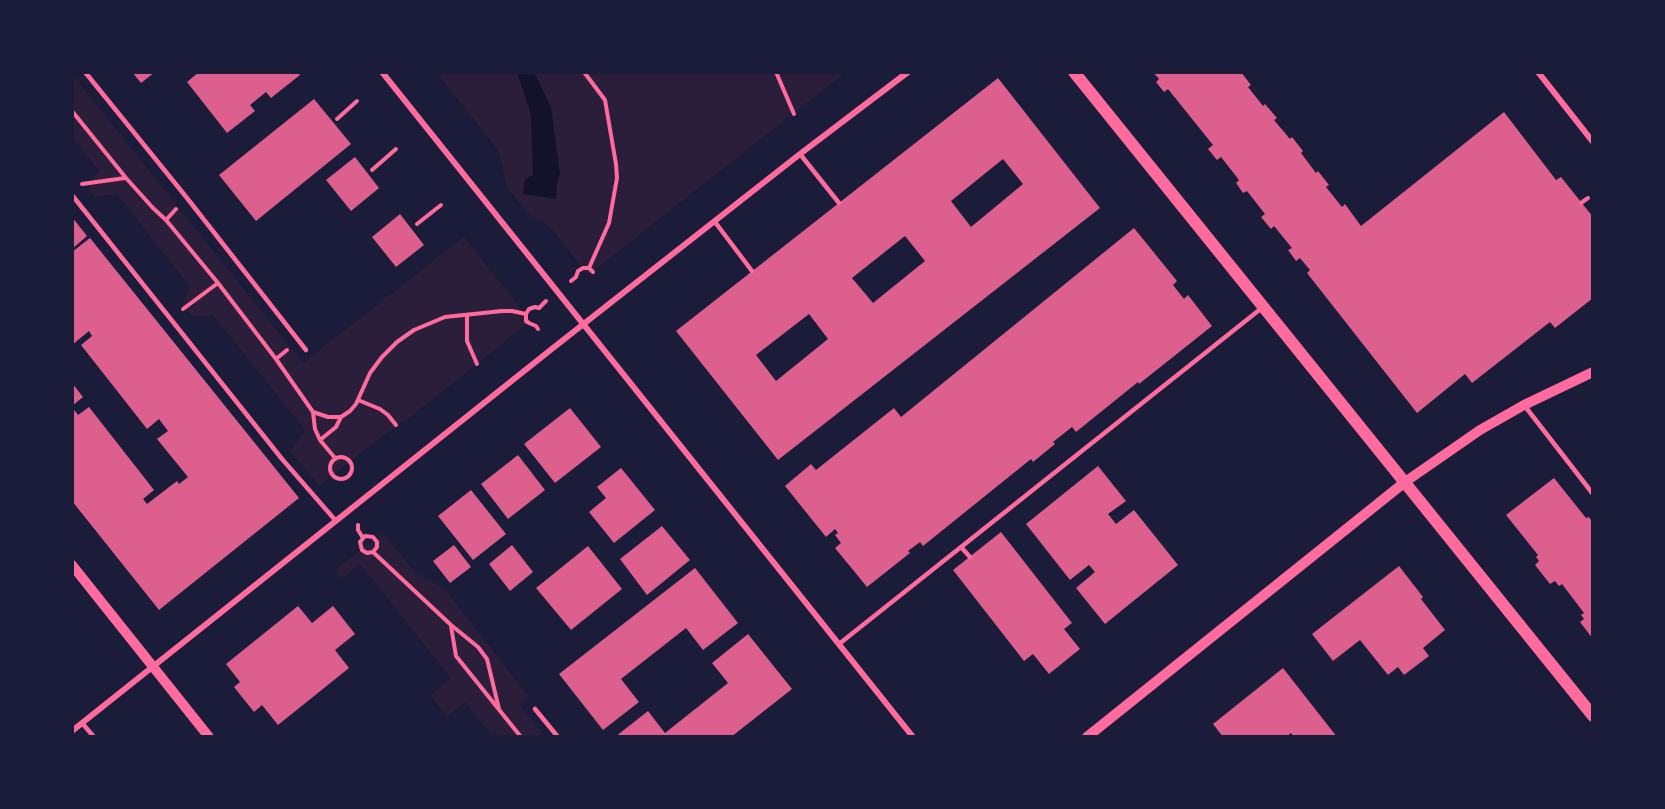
<!DOCTYPE html>
<html>
<head>
<meta charset="utf-8">
<style>
	body { margin:0 }
	#map { position:relative; width:1665px; height:809px; overflow:hidden; background:#1b1b3a; font-family:Poppins,sans-serif }
	canvas { display:block }
	.frame { position:absolute; inset:0; border:74px solid #1b1b3a; pointer-events:none }
</style>
</head>
<body>
<div id="map">
<canvas width="1665" height="809"></canvas>
<div class="frame"></div>
</div>
<script>
const ctx = document.querySelector('canvas').getContext('2d');
ctx.lineJoin = 'round';
function paint(path, color) { ctx.fillStyle = color; ctx.fill(path, 'evenodd'); }
const toPath = rows => new Path2D(rows.map(r => 'M' + r).join(''));
function trace(path, color, width, dash) { ctx.strokeStyle = color; ctx.lineWidth = width; ctx.lineCap = dash ? 'butt' : 'round'; ctx.setLineDash(dash || []); ctx.stroke(path); }
paint(toPath([
	[436,72,846,72,588,275,550,227,530,216,507,187,499,151],
	[72,74,303,363,464,237,531,321,405,421,399,423,319,486,290,451,305,430,213,315,193,317,182,305,190,287,117,194,95,197,87,187,99,171,72,137],
	[383,533,416,573,444,588,529,697,519,704,545,737,493,737,465,702,447,717,430,695,451,678,360,564,342,578,335,570]
]), '#2a1e3b');
paint(toPath([
	[517,72,534,72,551,107,560,174,557,182,556,199,523,194,525,179,533,175,531,115]
]), '#12122b');
paint(toPath([
	[132,72,155,72,141,83],
	[199,72,298,72,300,75,271,98,266,92,250,105,255,111,227,133,187,82],
	[1153,72,1241,72,1251,85,1248,87,1263,106,1265,104,1277,118,1274,120,1290,139,1292,137,1303,151,1301,153,1316,173,1318,171,1329,185,1326,187,1342,207,1345,204,1361,226,1504,112,1556,180,1561,177,1593,217,1593,298,1555,328,1550,322,1472,383,1465,374,1417,413,1307,273,1310,270,1300,258,1296,261,1288,250,1292,248,1274,226,1271,229,1261,217,1265,214,1247,191,1243,193,1236,183,1239,180,1221,157,1217,160,1208,149,1213,145,1168,89,1164,92,1156,82,1159,79],
	[998,78,1100,208,778,460,676,331],
	[1003,159,1023,184,971,227,951,201],
	[905,236,925,261,873,303,852,278],
	[809,314,828,339,776,381,756,355],
	[314,99,351,144,256,221,219,175],
	[355,157,379,188,351,211,326,180],
	[400,214,424,245,396,267,372,237],
	[72,217,87,236,72,249],
	[1134,228,1177,281,1173,285,1184,299,1188,295,1212,326,1139,384,1138,382,1076,432,1072,427,1053,442,1055,444,1033,462,1031,459,923,546,920,542,908,551,910,553,867,587,835,548,841,543,835,535,838,533,835,529,826,537,785,486,811,464,816,470,894,408,901,417],
	[90,238,299,498,159,610,72,501,72,407,78,415,89,407,154,490,143,499,147,504,177,481,179,484,188,477,157,439,168,431,159,419,147,429,81,345,92,336,89,331,72,345,72,252],
	[72,383,83,397,72,406],
	[570,408,601,447,555,483,524,444],
	[518,455,545,490,508,519,481,484],
	[1098,466,1126,501,1108,514,1116,524,1134,510,1178,565,1105,624,1076,588,1095,572,1089,565,1070,580,1026,524],
	[621,468,655,510,614,543,589,512,606,498,597,487],
	[1554,478,1586,518,1589,517,1591,520,1593,519,1593,639,1580,622,1584,619,1581,615,1584,613,1562,584,1559,586,1555,581,1550,584,1535,565,1539,561,1536,557,1538,555,1506,515],
	[471,490,506,534,473,560,438,516],
	[662,526,690,560,647,595,620,559],
	[1001,532,1072,623,1064,629,1080,649,1049,674,1033,654,1024,661,953,570],
	[454,545,471,567,450,583,433,561],
	[512,545,533,572,510,591,489,564],
	[588,546,622,589,571,630,536,588],
	[1399,566,1423,597,1421,599,1445,630,1423,648,1429,656,1404,675,1398,667,1388,675,1360,640,1333,661,1312,634],
	[695,568,738,623,703,650,686,628,621,679,639,702,603,730,559,674],
	[298,606,312,623,333,606,355,634,335,650,349,668,278,725,262,705,254,712,234,687,240,682,226,664],
	[748,634,792,689,731,737,615,737,648,711,665,733,728,683,712,663],
	[1283,668,1337,737,1294,737,1291,733,1286,737,1223,737,1213,724]
]), '#dd5f8e');
trace(toPath([
	[584,72,605,100,616,164,617,178,609,223,589,268],
	[776,72,794,114],
	[72,111,126,178,153,208,166,220,218,283,276,359,313,412,315,429,320,440,335,458],
	[337,119,357,101],
	[372,170,396,149],
	[82,184,125,178],
	[1581,203,1588,198],
	[166,220,176,209],
	[417,224,441,205],
	[571,281,576,277,578,271,583,268,589,268,593,272],
	[183,309,218,283],
	[526,314,529,309,535,307,539,308,546,301],
	[526,314,526,321,529,323,536,326,538,329],
	[467,315,467,341,477,364],
	[276,359,287,350],
	[358,400,380,409,388,415,396,425],
	[313,412,328,417,341,417],
	[320,440,336,427,341,417,350,411,356,404,370,373,382,357,397,342,414,330,445,317,502,311,512,311,526,314],
	'330 468a11 11 0 1 1 22 0a11 11 0 1 1-22 0Z',
	[358,525,358,530,363,538],
	[373,552,377,547,377,542,373,537,365,536,360,542,362,550,367,553,373,552,451,625,478,647,487,659,499,709],
	[451,626,456,656,521,737]
]), '#ff6b9d', 4);
trace(toPath([
	[85,72,187,198,306,350],
	[800,154,839,203],
	[72,195,282,459,336,521],
	[715,222,752,271],
	[1524,405,1593,494],
	[961,547,970,557],
	[839,644,1263,307],
	[535,709,558,737],
	[82,723,94,737]
]), '#ff6b9d', 4.5);
trace(toPath([
	[382,72,913,737],
	[1538,72,1593,142],
	[72,731,553,348,800,154,908,72]
]), '#ff6b9d', 6);
trace(toPath([
	[72,565,209,737],
	[1087,737,1405,482,1480,430,1524,405,1593,372]
]), '#ff6b9d', 10);
trace(toPath([
	[1074,72,1593,716]
]), '#ff6b9d', 12);
</script>
</body>
</html>
